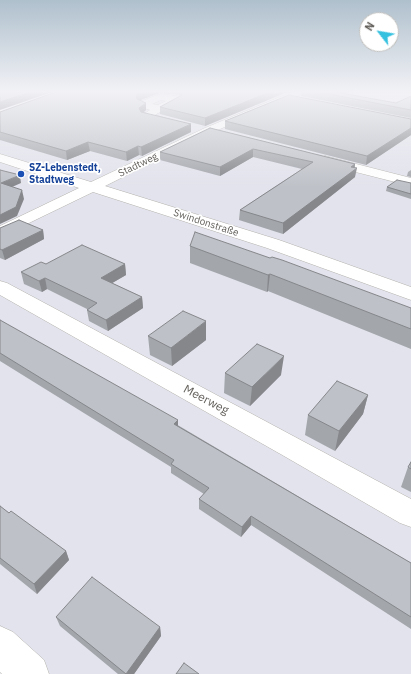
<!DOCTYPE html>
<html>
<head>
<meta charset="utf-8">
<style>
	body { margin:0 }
	#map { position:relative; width:411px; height:674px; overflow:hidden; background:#e2e3ec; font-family:"IBM Plex Sans",sans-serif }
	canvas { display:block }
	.north { position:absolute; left:359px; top:12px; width:40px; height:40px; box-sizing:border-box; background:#fff; border:1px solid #c0bfbd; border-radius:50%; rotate:301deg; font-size:11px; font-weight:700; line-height:16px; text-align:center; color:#625f5a }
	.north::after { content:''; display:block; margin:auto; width:14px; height:18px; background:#34c1df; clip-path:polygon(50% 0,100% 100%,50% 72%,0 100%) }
</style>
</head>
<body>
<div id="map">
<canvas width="411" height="674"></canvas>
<div class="north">N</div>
</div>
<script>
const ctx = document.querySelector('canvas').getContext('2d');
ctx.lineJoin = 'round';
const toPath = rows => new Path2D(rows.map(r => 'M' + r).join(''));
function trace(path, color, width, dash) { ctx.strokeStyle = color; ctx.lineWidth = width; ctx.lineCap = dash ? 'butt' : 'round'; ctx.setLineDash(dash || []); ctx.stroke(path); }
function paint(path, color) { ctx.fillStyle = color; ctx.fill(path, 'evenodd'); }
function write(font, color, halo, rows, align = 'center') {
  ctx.font = font + ' "IBM Plex Sans",sans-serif'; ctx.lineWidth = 3.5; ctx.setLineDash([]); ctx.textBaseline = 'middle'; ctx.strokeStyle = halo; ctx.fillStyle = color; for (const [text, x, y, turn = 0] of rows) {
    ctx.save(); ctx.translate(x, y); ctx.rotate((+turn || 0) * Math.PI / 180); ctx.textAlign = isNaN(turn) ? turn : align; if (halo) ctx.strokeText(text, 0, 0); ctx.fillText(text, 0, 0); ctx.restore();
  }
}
const minor = toPath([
	[42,92,58,92,0,113,0,107,42,92],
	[292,92,306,92,213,132,105,186,279,240,411,287,411,300,267,248,93,192,0,237,0,226,79,188,0,162,0,154,91,182,205,128,292,92],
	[160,94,177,96,182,99,155,115,175,121,177,123,175,125,167,125,142,118,141,116,150,110,139,106,138,104,139,102,160,94],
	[161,100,166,101,158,105,152,104,161,100],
	[325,156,411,178,411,186,320,163,318,160,325,156],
	[0,281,7,283,411,499,411,527,400,523,284,456,0,295,0,281],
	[0,626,13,632,44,660,49,674,2,674,0,672,0,626]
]);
trace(minor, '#b4b2ad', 1);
paint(minor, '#fff');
paint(toPath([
	[56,92,287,92,205,126,160,114,160,107,181,95,159,93,140,100,146,110,144,112,191,132,142,156,139,155,127,161,90,151,67,160,0,140,0,112],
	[302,92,347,92,344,94,396,103,411,96,411,118,301,96],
	[411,119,411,135,366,165,225,129,225,121],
	[210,128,355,164,355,177,283,234,239,220,240,210,302,169,253,157,220,176,160,160,160,152],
	[411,170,411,177,407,176,408,172],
	[411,183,411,199,386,191,387,187],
	[0,228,43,230,44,239,5,260,0,258],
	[190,246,411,308,411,349,268,291,267,292,190,263],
	[46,264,125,264,126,275,112,283,142,297,143,308,108,331,89,321,87,310,87,309,47,289,42,292,24,284,21,272],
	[0,320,411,563,411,629,251,525,241,537,199,509,199,499,204,494,171,473,171,467,0,361],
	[148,336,206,340,172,366,150,355],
	[225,373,281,375,250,406,224,393],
	[368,395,363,414,335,451,305,435,308,415],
	[411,462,411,492,401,487,408,467],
	[0,506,9,513,66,551,69,560,37,594,0,564],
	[56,617,160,627,161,636,134,674,118,674,60,626]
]), '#a3a6ab');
paint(toPath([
	[30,92,52,92,0,110,0,102],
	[141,92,159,92,159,93,138,101,137,103,136,96,138,93],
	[270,92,287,92,205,126,205,118],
	[334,92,347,92,339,96],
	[146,103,146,110,140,115,139,108],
	[191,124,191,132,142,156,141,147],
	[411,128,411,135,366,165,367,156],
	[88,142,90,151,67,160,66,151],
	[138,146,139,155,127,161,126,152],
	[253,149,253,157,220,176,220,167],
	[355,164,354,170,357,168,355,177,283,234,283,223,351,167],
	[20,175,21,183,3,191,1,183],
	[22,190,24,199,17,216,0,224,0,215],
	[43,230,44,239,5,260,2,250],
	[125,264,126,275,102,289,101,278],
	[270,274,268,291,267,292,268,275],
	[45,278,47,289,42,292,39,281],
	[142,297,143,308,108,331,106,320],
	[206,321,206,340,172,366,171,348],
	[284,356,281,375,250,406,252,387],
	[368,395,363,414,335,451,339,431],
	[178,420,178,430,174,424],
	[251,516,251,525,241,537,242,527],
	[66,551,69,560,37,594,34,584],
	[160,627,161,636,134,674,126,674]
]), '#85878b');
const building = toPath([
	[0,92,30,92,0,102,0,92],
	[56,92,141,92,138,93,136,96,137,99,146,103,139,108,141,112,191,124,141,147,138,146,126,152,88,142,66,151,0,132,0,112,56,92],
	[183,92,270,92,205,118,160,107,182,95,183,92],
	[319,92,336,92,396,103,411,96,411,110,319,92],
	[289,95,411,119,411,128,367,156,225,121,289,95],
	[210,128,355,164,351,167,357,168,283,223,240,210,313,162,253,149,220,167,160,152,210,128],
	[0,170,20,175,1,183,22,190,16,207,0,215,0,170],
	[397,180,411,183,411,194,387,187,397,180],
	[19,220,43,230,2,250,0,249,0,228,19,220],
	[195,232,270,258,272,257,282,260,411,308,411,329,270,274,268,275,190,246,195,232],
	[82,245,125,264,101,278,142,297,106,320,87,310,97,303,45,278,39,281,21,272,41,262,46,264,82,245],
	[183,311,206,321,171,348,148,336,183,311],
	[0,320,178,420,174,424,411,563,411,617,251,516,242,527,199,499,209,488,171,464,174,460,0,353,0,320],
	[257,344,284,356,252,387,225,373,257,344],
	[337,381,368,395,339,431,308,415,337,381],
	[411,462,411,469,408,467,411,462],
	[0,506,9,513,11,511,66,551,34,584,0,558,0,506],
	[92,577,160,627,126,674,56,617,92,577],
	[184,663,199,674,176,674,184,663]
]);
paint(building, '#bec1c7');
trace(building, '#85878b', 1);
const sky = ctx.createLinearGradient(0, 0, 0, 187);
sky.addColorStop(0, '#afc0cd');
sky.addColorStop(0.49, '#f2f2f6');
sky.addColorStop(1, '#f2f2f600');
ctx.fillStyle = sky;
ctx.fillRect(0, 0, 411, 187);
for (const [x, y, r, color] of [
	[21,174,4,"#1a4fb4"]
]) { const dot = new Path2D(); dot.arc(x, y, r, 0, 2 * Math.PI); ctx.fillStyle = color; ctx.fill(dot); trace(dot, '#fff', 1.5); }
write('10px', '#625f5a', '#fff', [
	["Stadtweg",138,165,-26],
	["Swindonstraße",206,223,18]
]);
write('bold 10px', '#164399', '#fff', [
	["SZ-Lebenstedt,",29,168],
	["Stadtweg",29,180]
], 'left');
write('12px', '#625f5a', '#fff', [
	["Meerweg",206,400,28]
]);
</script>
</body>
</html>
